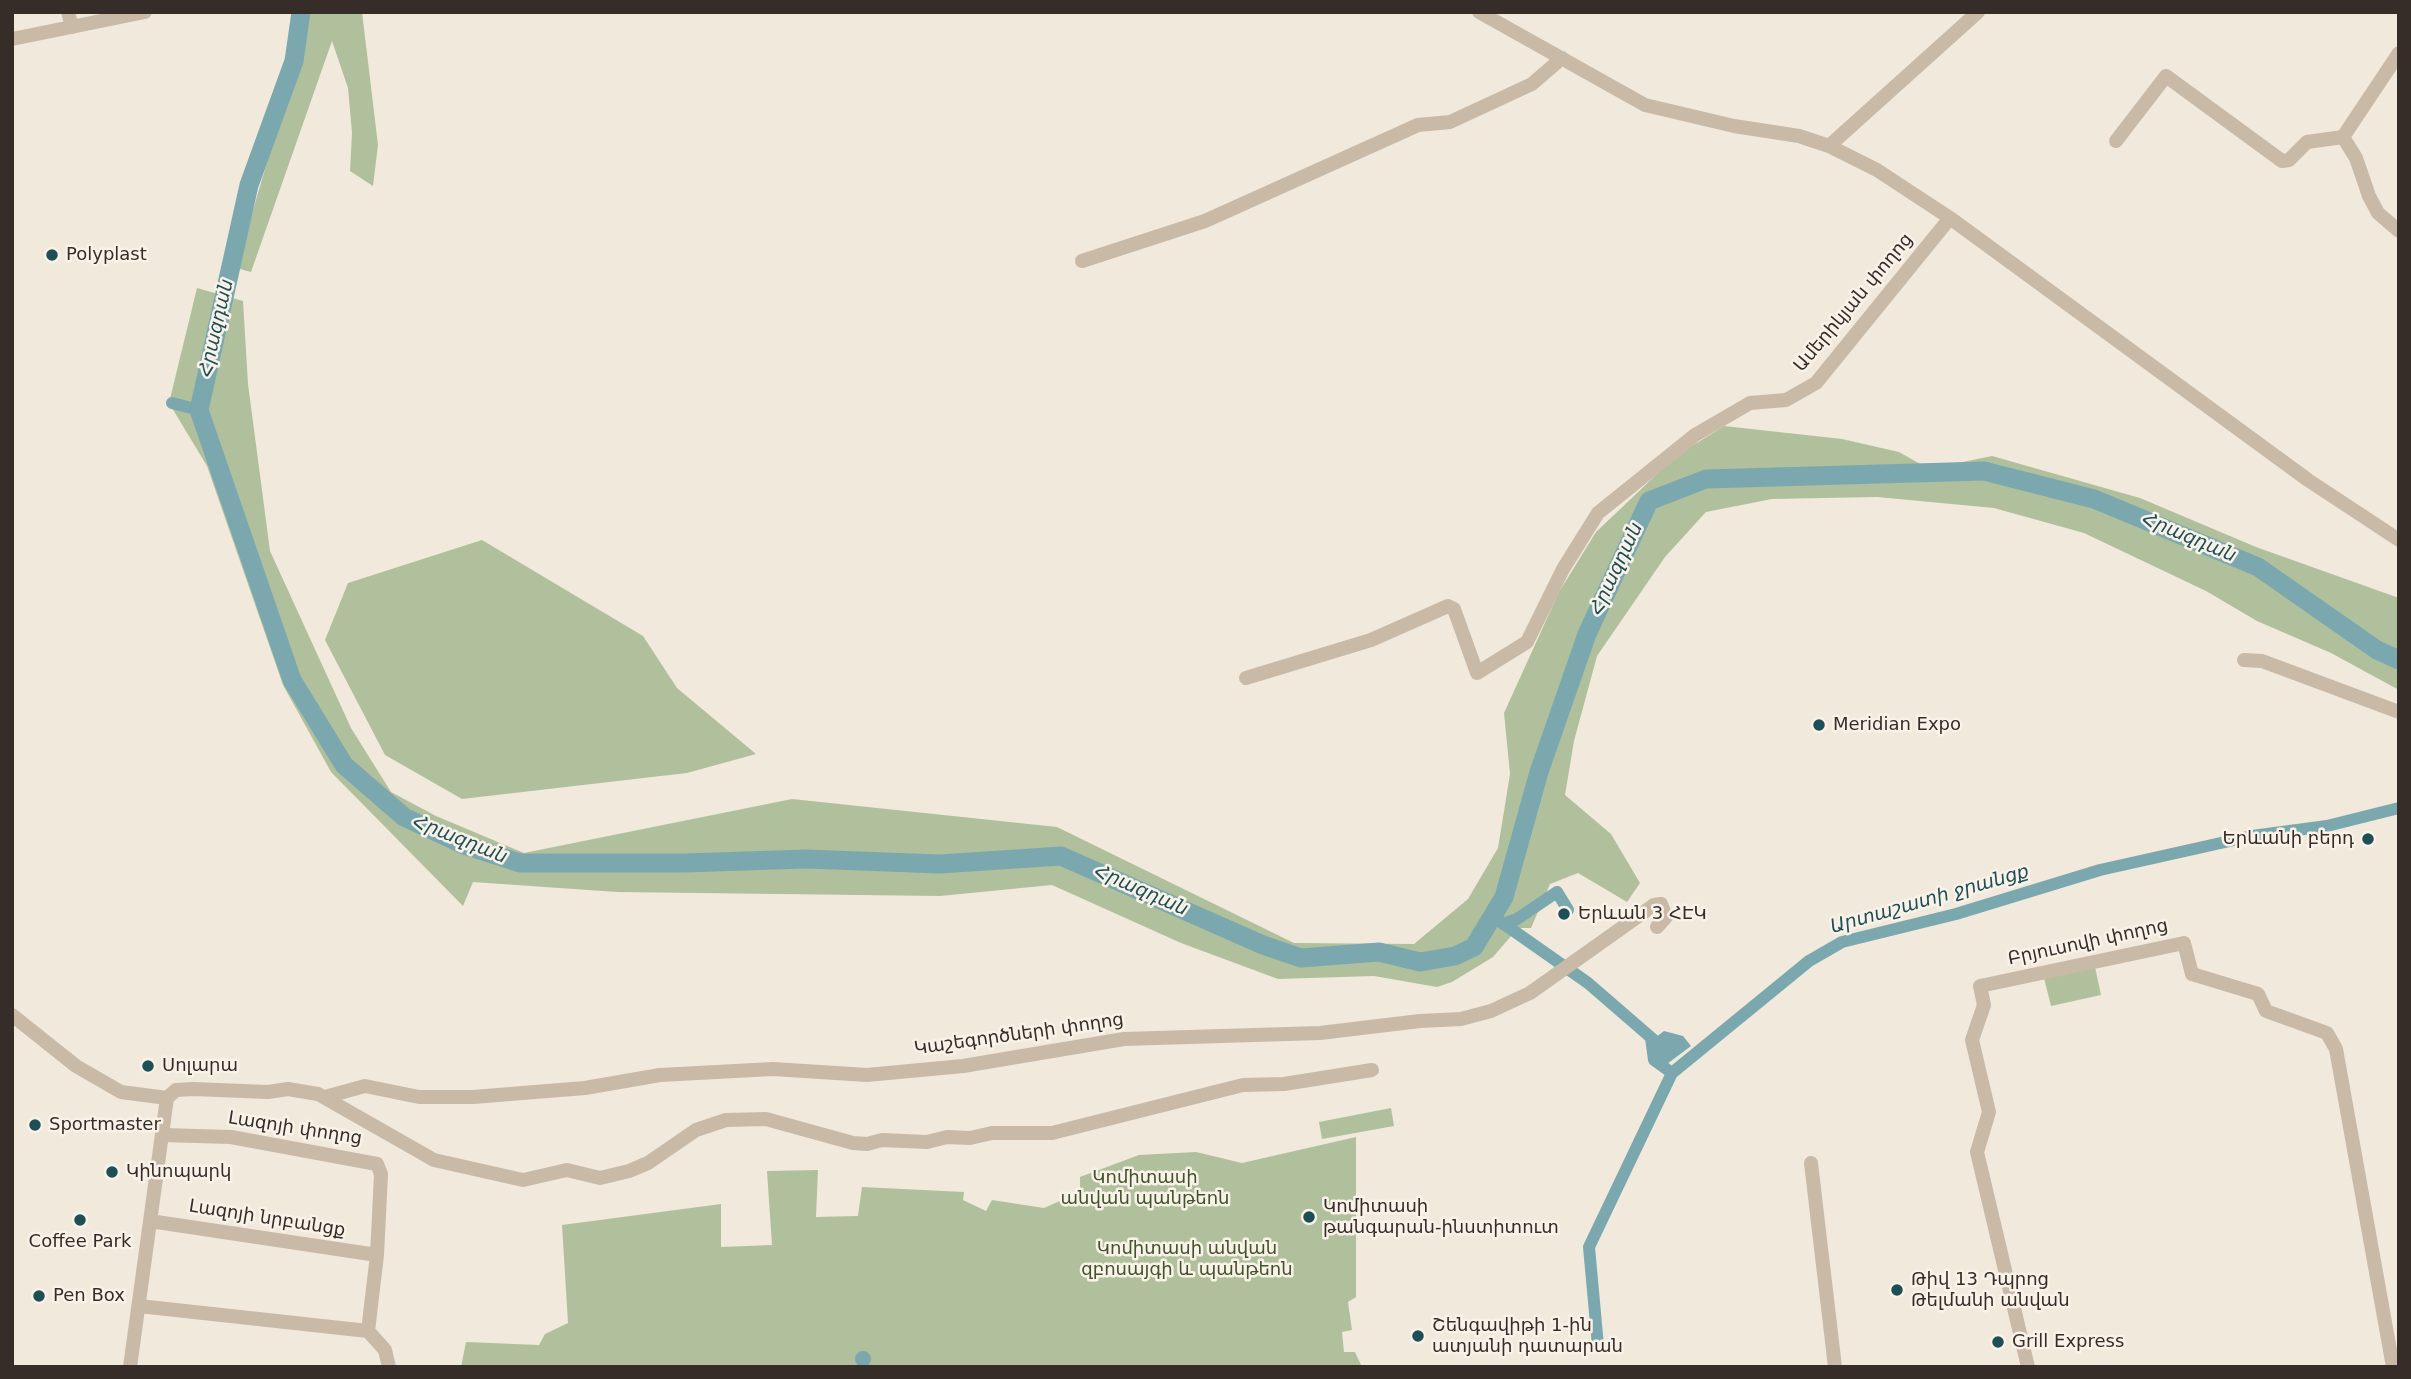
<!DOCTYPE html>
<html>
<head>
<meta charset="utf-8">
<style>
	body { margin:0 }
	#map { position:relative; width:2411px; height:1379px; overflow:hidden; background:#f1e9db; font-family:"DejaVu Sans",sans-serif }
	canvas { display:block }
	.frame { position:absolute; inset:0; border:14px solid #362d28; pointer-events:none }
</style>
</head>
<body>
<div id="map">
<canvas width="2411" height="1379"></canvas>
<div class="frame"></div>
</div>
<script>
const ctx = document.querySelector('canvas').getContext('2d');
ctx.lineJoin = 'round';
function paint(path, color) { ctx.fillStyle = color; ctx.fill(path, 'evenodd'); }
const toPath = rows => new Path2D(rows.map(r => 'M' + r).join(''));
function trace(path, color, width, dash) { ctx.strokeStyle = color; ctx.lineWidth = width; ctx.lineCap = dash ? 'butt' : 'round'; ctx.setLineDash(dash || []); ctx.stroke(path); }
function write(font, color, halo, rows, align = 'center') {
  ctx.font = font + ' "DejaVu Sans","Noto Sans Armenian",sans-serif'; ctx.lineWidth = 5; ctx.setLineDash([]); ctx.textBaseline = 'middle'; ctx.strokeStyle = halo; ctx.fillStyle = color; for (const [text, x, y, turn = 0] of rows) {
    ctx.save(); ctx.translate(x, y); ctx.rotate((+turn || 0) * Math.PI / 180); ctx.textAlign = isNaN(turn) ? turn : align; if (halo) ctx.strokeText(text, 0, 0); ctx.fillText(text, 0, 0); ctx.restore();
  }
}
paint(toPath([
	[311,12,362,12,378,145,373,186,350,171,352,133,348,88,332,41,251,272,236,268],
	[197,288,243,301,248,384,270,551,351,728,391,792,436,816,524,853,792,799,1057,827,1294,943,1414,944,1468,899,1498,848,1510,774,1504,713,1559,592,1596,532,1676,456,1724,426,1842,439,1899,452,1922,465,1953,464,1992,456,2140,498,2256,547,2399,598,2399,690,2331,653,2257,621,2206,591,2084,533,1994,508,1877,497,1772,499,1706,512,1665,557,1597,656,1574,741,1565,795,1611,834,1640,883,1627,902,1578,873,1550,884,1531,928,1518,928,1493,957,1452,982,1437,987,1374,976,1278,979,1181,943,1052,885,940,896,617,892,473,882,463,906,331,772,283,685,207,466,169,403],
	[482,540,643,636,677,688,756,754,687,773,462,799,385,755,325,640,348,583],
	[2095,967,2101,995,2051,1006,2044,978],
	[1391,1108,1394,1126,1322,1139,1319,1122],
	[1356,1137,1356,1297,1348,1302,1352,1330,1342,1332,1344,1352,1355,1352,1362,1367,461,1367,466,1342,539,1345,545,1334,568,1323,562,1225,721,1204,721,1247,772,1245,767,1171,818,1170,816,1217,858,1216,862,1187,964,1192,963,1200,986,1211,992,1200,1044,1208,1080,1192,1080,1177,1139,1155,1196,1152,1242,1163]
]), '#b1c09c');
paint(toPath([
	[1664,1031,1683,1036,1691,1046,1667,1064,1661,1061,1655,1048,1656,1037],
	'855 1359a8 8 0 1 1 16 0a8 8 0 1 1-16 0Z'
]), '#7ba8ae');
trace(toPath([
	[172,403,199,410],
	[1494,917,1588,983,1655,1041,1668,1048],
	[1503,924,1517,919,1557,892,1568,910],
	[1651,1038,1654,1060,1672,1073],
	[1598,1346,1589,1247,1672,1073,1809,961,1842,942,1956,914,2100,870,2252,836,2327,826,2399,808]
]), '#7ba8ae', 12);
trace(toPath([
	[301,12,294,61,249,185,199,410,292,680,344,765,404,817,464,845,520,863,684,863,806,859,940,864,1061,856,1263,945,1301,958,1379,952,1420,962,1455,956,1474,947,1504,897,1539,772,1587,634,1649,501,1706,479,1984,471,2094,499,2258,567,2377,650,2399,660]
]), '#7ba8ae', 19);
trace(toPath([
	[68,12,72,27],
	[1479,12,1645,105,1734,126,1799,136,1829,146,1877,170,1950,218,2308,480,2399,540],
	[12,39,145,12],
	[2343,137,2356,158,2369,196,2378,213,2399,231],
	[2343,137,2399,53],
	[2116,141,2166,76,2282,161,2289,160,2307,142,2343,137],
	[1829,146,1978,12],
	[1082,261,1205,221,1418,125,1450,122,1532,84,1562,58],
	[2244,660,2262,661,2399,712],
	[1246,678,1371,640,1448,606,1454,609,1477,673,1527,642,1563,569,1598,513,1695,435,1750,403,1786,400,1816,383,1950,218],
	[12,1015,76,1066,121,1092,167,1098],
	[325,1097,365,1086,419,1097,473,1097,585,1088,660,1075,773,1069,867,1075,963,1066,1124,1039,1320,1033,1420,1021,1461,1019,1491,1011,1530,993,1654,905,1661,904,1666,917,1657,927],
	[167,1098,176,1090,193,1089,268,1092,288,1089,318,1094,434,1160,523,1180,567,1170,600,1178,629,1171,648,1163,696,1130,726,1120,766,1119,853,1143,867,1144,882,1140,927,1142,947,1137,970,1138,992,1133,1052,1133,1243,1085,1284,1084,1372,1070],
	[162,1135,231,1137,377,1164,381,1174,377,1255,368,1331],
	[1811,1163,1835,1367],
	[150,1221,377,1255],
	[139,1306,368,1331,385,1350,389,1367],
	[130,1367,167,1098],
	[2028,1367,1977,1152,1989,1112,1972,1040,1984,1005,1980,986,2184,943,2192,974,2258,994,2266,1011,2327,1033,2336,1049,2393,1367]
]), '#c9b9a7', 14);
for (const [x, y, r, color] of [
	[52,255,7,"#1e4f56"],
	[1819,725,7,"#1e4f56"],
	[2368,839,7,"#1e4f56"],
	[1564,914,7,"#1e4f56"],
	[148,1066,7,"#1e4f56"],
	[35,1125,7,"#1e4f56"],
	[112,1172,7,"#1e4f56"],
	[1309,1217,7,"#1e4f56"],
	[80,1220,7,"#1e4f56"],
	[1897,1290,7,"#1e4f56"],
	[39,1296,7,"#1e4f56"],
	[1418,1336,7,"#1e4f56"],
	[1998,1342,7,"#1e4f56"]
]) { const dot = new Path2D(); dot.arc(x, y, r, 0, 2 * Math.PI); ctx.fillStyle = color; ctx.fill(dot); trace(dot, '#f9f2e8', 2.5); }
write('18px', '#362d28', '#f9f2e8', [
	["Polyplast",66,255],
	["Meridian Expo",1833,725],
	["Երևանի բերդ",2354,839,"right"],
	["Երևան 3 ՀԷԿ",1578,914],
	["Սոլարա",162,1066],
	["Sportmaster",49,1125],
	["Կինոպարկ",126,1172],
	["Կոմիտասի",1323,1207],
	["թանգարան-ինստիտուտ",1323,1228],
	["Coffee Park",80,1242,"center"],
	["Թիվ 13 Դպրոց",1911,1280],
	["Թելմանի անվան",1911,1301],
	["Pen Box",53,1296],
	["Շենգավիթի 1-ին",1432,1326],
	["ատյանի դատարան",1432,1347],
	["Grill Express",2012,1342]
], 'left');
write('18px', '#362d28', '#f9f2e8', [
	["Ամերիկյան փողոց",1854,303,-50],
	["Բրյուսովի փողոց",2088,943,-12],
	["Կաշեգործների փողոց",1019,1035,-8],
	["Լազոյի փողոց",295,1129,9],
	["Լազոյի նրբանցք",267,1219,9]
]);
write('18px', '#42542c', '#f9f2e8', [
	["Կոմիտասի",1145,1178],
	["անվան պանթեոն",1145,1199],
	["Կոմիտասի անվան",1187,1249],
	["զբոսայգի և պանթեոն",1187,1270]
]);
write('italic 19px', '#1e4f56', '#f9f2e8', [
	["Հրազդան",217,328,-77],
	["Հրազդան",2189,538,23],
	["Հրազդան",1617,569,-65],
	["Հրազդան",460,840,22],
	["Հրազդան",1141,891,24],
	["Արտաշատի ջրանցք",1930,900,-16]
]);
</script>
</body>
</html>
